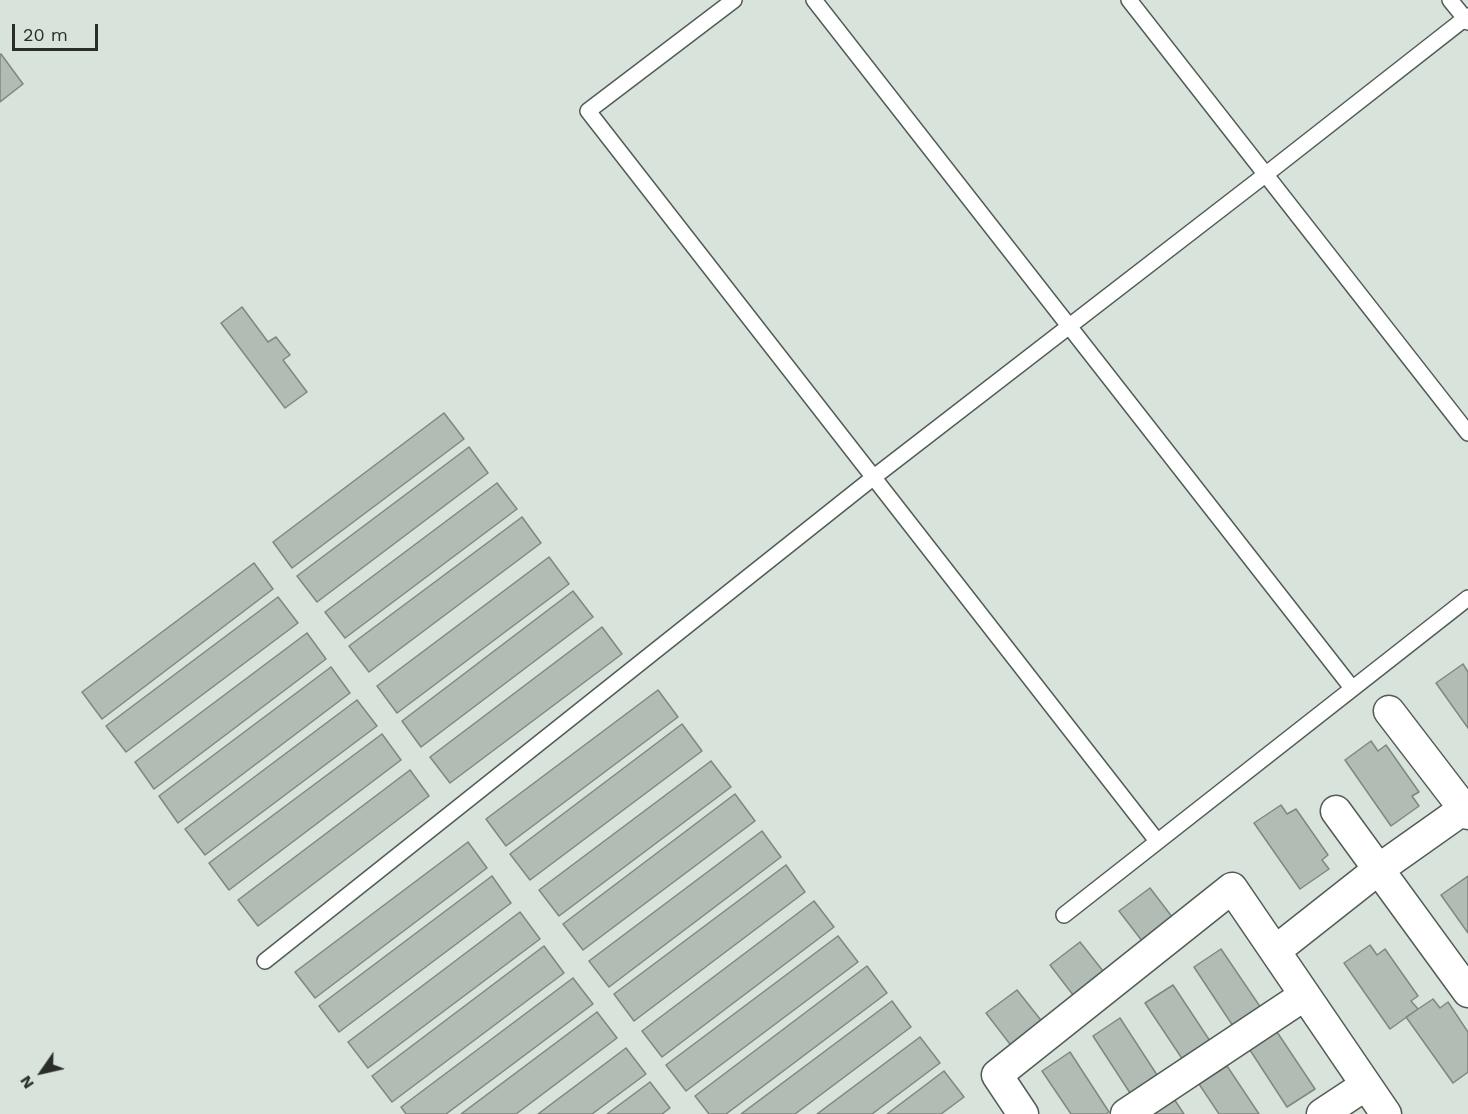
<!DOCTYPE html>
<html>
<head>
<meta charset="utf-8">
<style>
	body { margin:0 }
	#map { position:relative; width:1468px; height:1114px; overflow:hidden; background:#d7e3db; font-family:"Work Sans",sans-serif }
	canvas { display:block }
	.north { position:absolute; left:12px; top:1042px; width:60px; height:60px; -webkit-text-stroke:4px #d7e3db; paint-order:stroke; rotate:236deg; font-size:16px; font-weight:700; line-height:24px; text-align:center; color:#2a2e2b }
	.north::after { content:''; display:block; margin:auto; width:21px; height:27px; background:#2a2e2b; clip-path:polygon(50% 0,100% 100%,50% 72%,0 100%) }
	.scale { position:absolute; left:12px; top:24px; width:86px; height:27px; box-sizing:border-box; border:3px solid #2a2e2b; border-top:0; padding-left:8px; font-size:18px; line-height:21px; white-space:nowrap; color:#2a2e2b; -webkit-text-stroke:4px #d7e3db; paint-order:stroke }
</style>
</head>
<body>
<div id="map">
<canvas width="1468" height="1114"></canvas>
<div class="north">N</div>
<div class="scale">20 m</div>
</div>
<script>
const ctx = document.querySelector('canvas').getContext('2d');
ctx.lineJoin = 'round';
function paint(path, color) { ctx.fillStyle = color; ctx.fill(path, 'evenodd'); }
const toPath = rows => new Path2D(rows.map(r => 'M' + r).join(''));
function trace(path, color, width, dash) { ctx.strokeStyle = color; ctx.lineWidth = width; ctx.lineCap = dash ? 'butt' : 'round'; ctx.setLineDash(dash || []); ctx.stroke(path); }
const building = toPath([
	[1,54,23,84,0,102,0,55,1,54],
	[242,307,268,342,276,337,290,355,283,360,307,392,285,408,221,323,242,307],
	[444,413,464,439,292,568,273,542,444,413],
	[469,447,488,473,317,602,297,576,469,447],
	[497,483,517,509,345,638,325,612,497,483],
	[522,517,541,543,369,672,349,646,522,517],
	[549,557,569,584,397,713,377,686,549,557],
	[254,563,273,589,102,719,82,692,254,563],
	[573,591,593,617,421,747,402,721,573,591],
	[278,597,298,623,126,752,106,726,278,597],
	[602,627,622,654,450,783,430,757,602,627],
	[307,633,326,659,154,789,135,762,307,633],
	[1463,664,1468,672,1468,728,1436,683,1463,664],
	[331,667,350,693,178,823,159,796,331,667],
	[658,690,678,717,506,846,486,819,658,690],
	[357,700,377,726,205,855,185,829,357,700],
	[682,724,702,751,530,880,510,854,682,724],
	[382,734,401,760,229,890,209,863,382,734],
	[1371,741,1378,751,1386,745,1419,792,1412,796,1419,806,1391,826,1345,760,1371,741],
	[711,761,731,787,559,916,539,890,711,761],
	[410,770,429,796,258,926,238,900,410,770],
	[735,794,755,821,583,950,563,924,735,794],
	[1281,805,1287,814,1296,809,1328,855,1322,860,1329,869,1300,889,1254,823,1281,805],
	[762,831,781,857,609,987,589,961,762,831],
	[468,842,487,868,315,998,295,972,468,842],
	[786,865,805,892,634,1021,614,994,786,865],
	[492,876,511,903,339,1032,319,1006,492,876],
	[1468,876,1468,933,1441,895,1468,876],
	[1150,888,1176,922,1146,946,1119,911,1150,888],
	[814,901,834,927,662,1057,642,1031,814,901],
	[520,912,540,939,368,1068,348,1042,520,912],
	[838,936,858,962,686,1091,666,1065,838,936],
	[1080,942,1107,976,1077,1000,1050,965,1080,942],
	[1370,945,1377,955,1385,949,1418,996,1411,1001,1418,1009,1390,1029,1344,963,1370,945],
	[544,946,564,973,392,1102,372,1076,544,946],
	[1221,949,1261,1008,1233,1026,1194,967,1221,949],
	[867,966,887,993,726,1114,709,1114,695,1096,867,966],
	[573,978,593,1004,446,1114,406,1114,401,1107,573,978],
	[1173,985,1212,1044,1185,1063,1145,1003,1173,985],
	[1017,990,1044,1024,1013,1048,986,1013,1017,990],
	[1433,999,1440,1008,1448,1002,1468,1032,1468,1072,1453,1083,1406,1017,1433,999],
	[892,1001,911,1027,795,1114,741,1114,892,1001],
	[597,1012,617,1038,516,1114,461,1114,597,1012],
	[1120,1018,1159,1078,1132,1096,1093,1036,1120,1018],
	[1275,1029,1315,1089,1287,1107,1248,1047,1275,1029],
	[920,1037,940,1063,872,1114,817,1114,920,1037],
	[626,1048,646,1074,592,1114,538,1114,626,1048],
	[1070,1052,1109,1112,1106,1114,1071,1114,1042,1071,1070,1052],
	[1227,1066,1259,1114,1219,1114,1199,1084,1227,1066],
	[944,1071,964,1097,941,1114,887,1114,944,1071],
	[650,1082,670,1108,662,1114,607,1114,650,1082],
	[1174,1099,1184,1114,1151,1114,1174,1099]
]);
paint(building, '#b1bcb5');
trace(building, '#7e8881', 1.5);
const lane = toPath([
	[734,0,588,111,1157,841],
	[814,0,1352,688],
	[1129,0,1468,433],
	[1450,0,1468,22],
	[1064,915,1468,598],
	[265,961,874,477,1265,175,1468,16]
]);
const street = toPath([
	[1389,711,1468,814],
	[1336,811,1468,992],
	[1275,951,1379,869,1468,806],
	[1023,1114,997,1075,1232,888,1386,1114],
	[1126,1114,1305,995],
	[1322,1114,1366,1085]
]);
trace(lane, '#525c55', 18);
trace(street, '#525c55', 33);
trace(lane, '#fff', 15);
trace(street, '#fff', 30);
</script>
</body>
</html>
